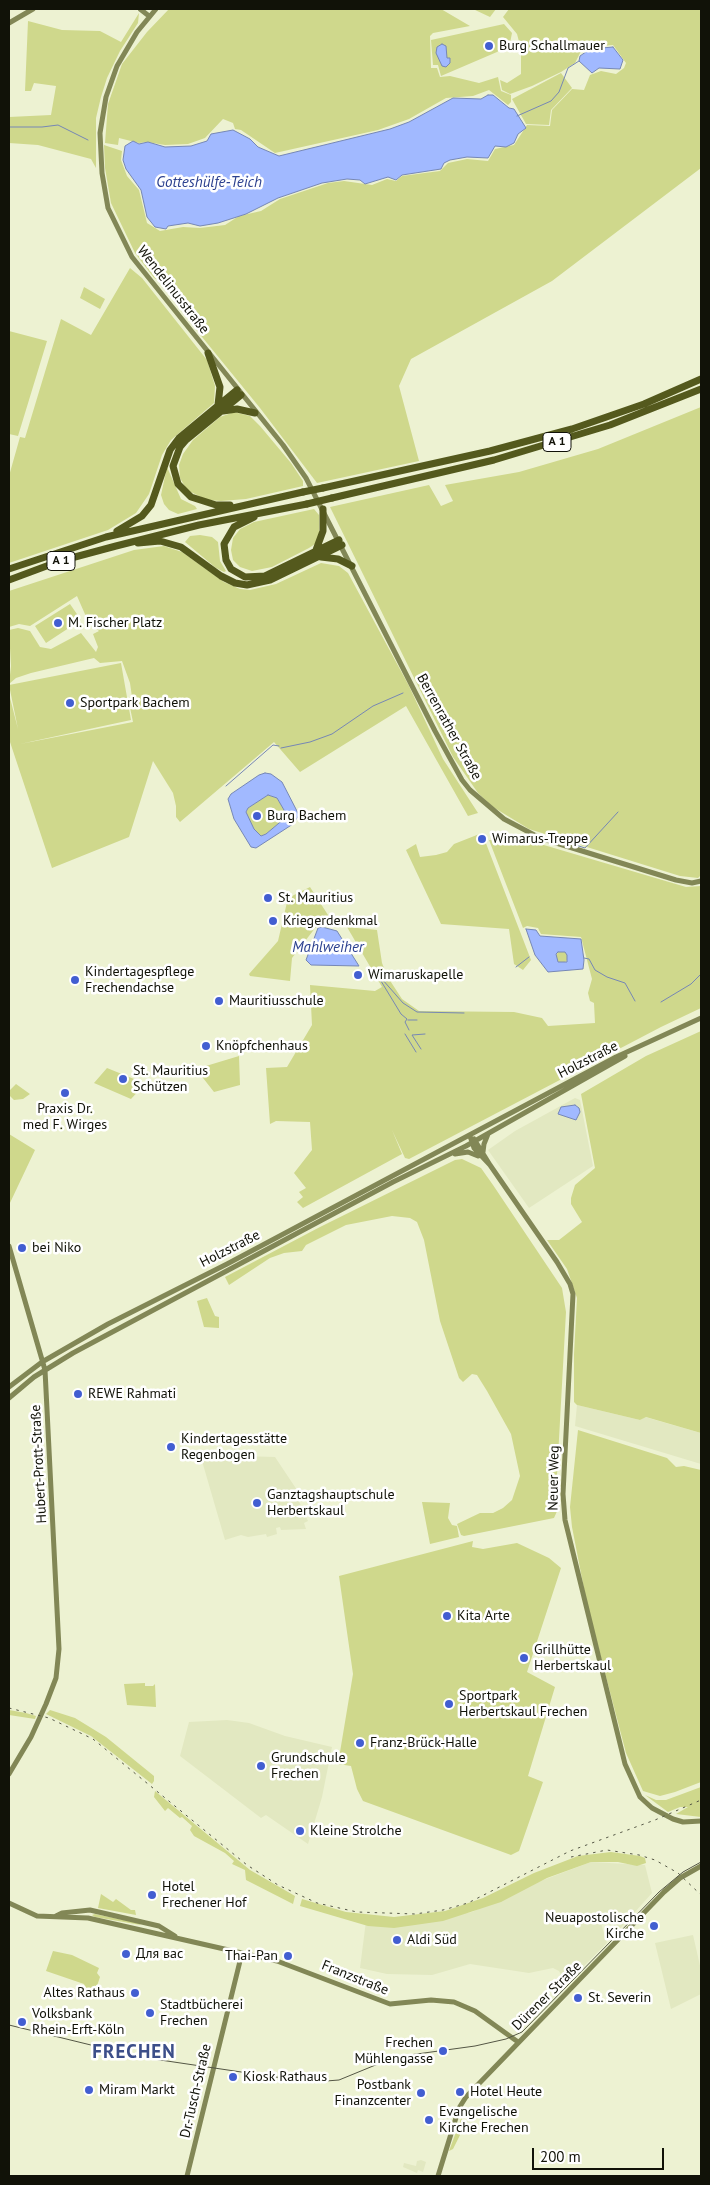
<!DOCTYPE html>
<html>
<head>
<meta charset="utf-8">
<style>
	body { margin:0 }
	#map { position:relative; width:710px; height:2185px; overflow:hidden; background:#edf2d2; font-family:"PT Sans",sans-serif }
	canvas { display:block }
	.frame { position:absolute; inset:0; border:10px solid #111208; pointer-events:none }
	.scale { position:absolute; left:532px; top:2148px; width:132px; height:22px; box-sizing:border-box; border:2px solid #111208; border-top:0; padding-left:6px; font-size:15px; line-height:18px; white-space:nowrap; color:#111208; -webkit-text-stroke:4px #fff; paint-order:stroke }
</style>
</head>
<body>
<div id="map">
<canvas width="710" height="2185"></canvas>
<div class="frame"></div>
<div class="scale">200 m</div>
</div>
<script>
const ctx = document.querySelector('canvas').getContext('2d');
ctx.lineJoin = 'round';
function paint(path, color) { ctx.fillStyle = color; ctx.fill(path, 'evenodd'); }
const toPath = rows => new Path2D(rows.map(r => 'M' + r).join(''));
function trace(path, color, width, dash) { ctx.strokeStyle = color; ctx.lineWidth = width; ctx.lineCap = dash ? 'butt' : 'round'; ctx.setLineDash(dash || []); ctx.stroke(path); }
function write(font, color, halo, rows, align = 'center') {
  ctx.font = font + ' "PT Sans",sans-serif'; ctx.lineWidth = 5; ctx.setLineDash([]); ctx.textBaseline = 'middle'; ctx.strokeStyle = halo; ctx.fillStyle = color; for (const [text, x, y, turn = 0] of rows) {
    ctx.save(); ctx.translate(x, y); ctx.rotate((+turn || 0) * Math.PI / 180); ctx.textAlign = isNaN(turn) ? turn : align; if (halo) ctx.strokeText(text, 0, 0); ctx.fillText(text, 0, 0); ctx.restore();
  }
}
paint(toPath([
	[575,1098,580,1100,593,1166,529,1208,488,1150,515,1131],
	[577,1405,640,1420,645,1417,701,1433,701,1464,575,1426],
	[241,1456,275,1457,297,1490,297,1497,308,1521,304,1523,306,1529,281,1530,280,1527,276,1528,277,1534,267,1537,266,1534,248,1537,241,1535,225,1540,202,1461,205,1458,241,1459],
	[227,1720,249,1723,285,1736,332,1747,322,1797,308,1844,266,1815,261,1818,180,1756,189,1722],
	[591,1862,645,1865,652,1893,617,1932,608,1923,605,1915,599,1917,607,1943,566,1984,559,1971,553,1968,529,1973,470,1964,432,1975,387,1974,360,1968,366,1921,421,1920,472,1912,522,1888],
	[693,1935,701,1970,701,1994,671,2009,655,1943],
	[421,2160,426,2162,423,2172,418,2170,417,2173,403,2167,404,2163,416,2166,417,2161]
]), '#e2e8c1');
paint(toPath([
	[169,9,441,9,470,26,433,33,430,36,431,68,437,68,440,77,450,76,479,83,498,77,501,91,511,95,511,102,508,105,489,90,473,96,446,98,409,119,378,130,275,153,241,130,235,129,233,123,223,119,205,138,188,144,165,145,147,142,139,143,119,138,118,145,105,143,108,104,122,64,147,32],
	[473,9,496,9,490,17],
	[509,9,701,9,701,168,552,281,411,359,399,386,419,461,317,483,260,408,189,321,192,314,182,301,176,305,165,284,154,278,135,253,111,203,105,168,104,145,122,151,121,160,127,176,139,190,147,223,160,231,183,227,200,228,225,225,239,216,261,211,280,199,328,183,344,181,372,185,387,179,396,181,402,176,440,171,448,163,467,159,488,161,495,149,514,145,527,125,550,126,552,110,572,89,584,90,590,75,601,71,616,74,624,68,626,63,613,45,590,47,580,53,575,63,561,72,532,86,510,94,502,90,500,80,507,83,521,74,521,49,517,34,503,17],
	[139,13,138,23,120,51,107,78,101,97,96,118,96,168,91,159,38,145,9,143,9,117,51,115,56,86,34,83,31,91,25,91,28,21,62,30,100,31,121,42],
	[504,24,512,33,510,43,497,52,441,76,438,65,433,65,431,40],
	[561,73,572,88,551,110,549,125,526,124,512,99],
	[130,268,142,278,207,360,215,386,214,403,171,440,162,455,149,494,136,513,108,530,9,563,9,476,20,437,25,438,61,319,91,335],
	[84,287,105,299,100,309,80,298],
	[9,331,47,341,18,436,9,434],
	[701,407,701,875,698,878,680,876,529,829,493,807,478,793,453,757,330,507,429,485,441,506,453,501,445,485,519,472,598,449],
	[234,412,250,416,260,426,291,463,303,481,303,486,246,499,221,501,207,500,187,490,180,478,179,465,183,454,193,440,220,417],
	[167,467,181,499,195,506,197,509,178,514,169,510,164,504,161,495],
	[314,509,319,515,319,536,315,544,309,548,272,567,252,571,240,567,233,560,231,550,233,538,240,529,254,522],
	[200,535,212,537,218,542,220,561,226,571,224,572,216,568,185,542,190,536],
	[164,546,182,552,224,582,240,589,250,590,276,584,321,563,339,566,348,573,409,686,443,759,478,813,468,816,406,706,300,772,274,742,180,822,176,817,176,806,173,793,153,761,129,837,52,868,9,739,9,694,18,729,9,685,121,663,131,720,20,744,133,722,128,698,132,697,130,683,122,661,100,663,94,658,31,673,16,678,9,684,11,666,9,630,18,628,30,631,40,647,51,649,81,633,96,652,98,647,93,634,99,631,88,621,77,596,30,626,19,624,9,627,9,591,134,550],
	[70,604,81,620,46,643,35,626],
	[268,795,277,798,284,810,285,818,266,834,261,836,254,829,246,813,248,808],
	[482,833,531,960,523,970,514,964,509,929,441,924,406,850,416,844,420,857,436,855,447,852,454,844],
	[489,840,503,840,519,845,524,842,537,843,686,887,701,886,701,1008,661,1027,409,1159,405,1158,392,1130,402,1154,303,1208,297,1202,303,1197,299,1192,306,1188,294,1173,312,1150,310,1122,276,1121,270,1124,266,1068,287,1067,312,1025,310,985,375,991,382,987,347,927,377,930,382,963,387,976,402,999,419,1011,514,1012,542,1018,548,1026,595,1023,594,1003,590,1001,588,993,592,979,581,937,541,934,538,928,527,926,523,928],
	[310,887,328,915,319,923,292,958,290,981,250,976,249,974,278,941,288,898],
	'556 957a6 6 0 1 1 12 0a6 6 0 1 1-12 0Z',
	[701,1031,701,1433,646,1417,640,1420,577,1405,574,1402,574,1354,577,1298,567,1269,547,1240,559,1240,582,1222,571,1204,571,1198,575,1185,595,1168,581,1094,646,1056],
	[239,1056,240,1085,214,1092,196,1069],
	[107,1068,139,1081,139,1083,144,1085,131,1099,94,1083],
	[16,1084,30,1094,23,1099,14,1100,9,1095,9,1091],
	[9,1134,35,1150,9,1205],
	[462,1159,481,1168,493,1185,562,1288,566,1312,556,1493,558,1509,554,1518,464,1536,461,1535,457,1524,480,1513,493,1513,503,1508,512,1500,520,1476,511,1434,487,1391,477,1375,472,1374,463,1382,459,1378,440,1321,424,1240,417,1222,410,1218,392,1216,346,1225,306,1245,302,1251,284,1253,270,1258,229,1285,225,1277,320,1227,455,1160],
	[207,1298,215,1316,219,1317,219,1328,204,1327,197,1301],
	[578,1430,667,1458,676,1467,684,1466,701,1470,701,1782,675,1792,660,1796,643,1791,626,1753,587,1604,572,1527,570,1507],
	[422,1502,450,1503,448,1518,452,1525,457,1526,459,1537,430,1544],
	[473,1541,472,1547,483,1549,517,1543,549,1558,561,1568,527,1672,555,1687,528,1776,543,1782,519,1851,511,1855,363,1801,357,1789,351,1766,338,1764,353,1674,339,1576],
	[145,1683,145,1686,153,1686,155,1684,156,1707,127,1705,124,1684],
	[9,1710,26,1713,36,1716,35,1719,9,1715],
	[50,1710,75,1718,106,1737,154,1776,154,1781,152,1784,91,1736,46,1714],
	[701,1787,701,1817,676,1814,688,1807,680,1807,668,1812,645,1795,656,1800,666,1800],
	[155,1791,250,1870,295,1896,293,1904,246,1880,245,1870,232,1864,234,1861,225,1853,194,1836,190,1830,192,1826,182,1817,180,1818,168,1808,165,1811,154,1797],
	[611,1852,640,1856,645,1858,646,1863,637,1866,618,1862,591,1862,547,1878,501,1902,443,1921,394,1928,368,1926,300,1906,302,1899,346,1912,394,1917,445,1911,483,1898,534,1873,578,1856],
	[101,1894,113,1902,116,1899,131,1910,135,1910,136,1915,98,1908],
	[95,1914,138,1923,141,1925,95,1917,92,1915],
	[53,1951,72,1955,99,1968,97,1973,100,1977,96,1989,92,1991,86,1989,84,1984,46,1971],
	[462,2116,460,2135,453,2149,449,2151]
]), '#cfd88c');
const water = toPath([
	[442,44,446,46,447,58,450,58,450,63,446,67,442,66,436,53,437,47,442,44],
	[613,47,623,60,620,69,599,68,592,73,579,61,580,56,590,49,613,47],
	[488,95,493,95,509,108,514,109,526,128,518,134,514,143,506,147,495,146,488,158,467,157,450,160,444,163,441,169,402,175,396,180,388,177,365,184,360,180,347,179,322,183,278,198,246,214,218,223,200,226,188,223,168,226,166,229,155,227,147,217,141,190,126,169,123,160,125,146,133,141,139,144,148,142,165,147,191,146,207,141,211,134,233,130,250,139,258,147,279,156,390,129,409,122,453,98,481,99,488,95],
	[265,773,271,774,282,782,299,815,293,824,256,848,251,847,234,819,228,799,231,794,259,775,265,773],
	[268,795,277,798,284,810,285,818,266,834,261,836,254,829,246,812,248,808,268,795],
	[322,927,337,931,359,966,311,965,306,960,318,928,322,927],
	[526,929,536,930,540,936,581,939,584,960,583,969,548,972,535,955,526,929],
	[558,952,565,952,567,955,567,962,558,962,556,954,558,952],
	[575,1105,579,1108,580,1112,576,1120,558,1114,561,1107,575,1105]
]);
paint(water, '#a1b9ff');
trace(water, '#7687b5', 1);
trace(toPath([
	[517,116,551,101,559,92,568,68,579,61],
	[9,127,42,127,58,125,88,140],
	[281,748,310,742,332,734,373,706,403,693],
	[226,786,273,745,279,746],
	[557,839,585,848,618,812],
	[584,958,589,959,595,970,607,977,625,983,635,1001],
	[516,967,529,957],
	[382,979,403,1003,417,1012,464,1013],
	[381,981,401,1014,407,1019,405,1022,409,1030],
	[661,1002,691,984,701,974],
	[408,1020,417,1020],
	[405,1034,416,1052],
	[421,1049,412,1035,425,1034]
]), '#7687b5', 1);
trace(toPath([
	[140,9,149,16],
	[156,9,137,32,117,66,106,97,100,133,102,173,108,208,132,257,283,445,306,478,435,731,462,780,470,790,504,819,540,838,676,880,692,883,701,881],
	[9,23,33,9],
	[470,1136,474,1148,490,1165,557,1262,570,1284,573,1294,563,1494,565,1520,625,1764,640,1797,652,1808,673,1819,683,1822,701,1821],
	[474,1139,490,1165],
	[483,1152,484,1144,488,1134],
	[455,1154,468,1152,478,1156],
	[9,1246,45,1370,59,1649,56,1678,46,1704,31,1737,9,1774],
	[9,1387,42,1362,108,1324,227,1264,616,1057,701,1018],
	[9,1398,34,1377,73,1353,393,1182,466,1146,625,1056],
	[9,1903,37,1916,88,1918,277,1961,390,2004,431,2000,454,2002,475,2011,518,2042],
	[56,1916,62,1913,90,1910,159,1926,175,1936],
	[187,2176,242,1953],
	[438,2176,459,2108,466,2097,664,1892,680,1878,701,1866]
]), '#828756', 5);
trace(toPath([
	[208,353,220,387,218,405],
	[223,411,237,409,255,413],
	[323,488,490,451,572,429,644,404,701,379],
	[332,498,494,460,610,425,701,389],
	[230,505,216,505,191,497,178,484,173,466,180,447,186,440,241,395],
	[254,517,234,527,224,544,226,560,231,569,245,577,265,576,339,540],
	[117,531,142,516,151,505,170,450,179,438,237,390],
	[138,543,160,541,181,547,221,576,235,583,247,585,270,580,342,545],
	[316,550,323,531,323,509],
	[321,557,338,559,352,566],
	[9,569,106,537,303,492],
	[9,580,60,561,116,546,199,525,307,504]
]), '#54591d', 7);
trace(toPath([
	[9,2025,140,2057,275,2077,326,2081,339,2080,395,2057,475,2046,506,2039,522,2032,659,1892,683,1872,701,1862]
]), '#545645', 1);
trace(toPath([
	[9,1708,49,1718,93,1739,247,1865,278,1885,317,1903,357,1912,415,1914,443,1910,468,1903,570,1851,655,1820,701,1800],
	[571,1857,607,1850,639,1855,655,1860,678,1873,701,1895]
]), '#545645', 1, [2.5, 5]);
trace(toPath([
	[303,492,323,488],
	[307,504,332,498]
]), '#54591d', 7);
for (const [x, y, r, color] of [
	[489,46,5,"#425ed1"],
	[58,623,5,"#425ed1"],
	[70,703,5,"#425ed1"],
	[257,816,5,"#425ed1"],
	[482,839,5,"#425ed1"],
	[268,898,5,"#425ed1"],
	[273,921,5,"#425ed1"],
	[358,975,5,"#425ed1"],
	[75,980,5,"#425ed1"],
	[219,1001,5,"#425ed1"],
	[206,1046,5,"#425ed1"],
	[123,1079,5,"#425ed1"],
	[65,1093,5,"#425ed1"],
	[22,1248,5,"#425ed1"],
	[78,1394,5,"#425ed1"],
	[171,1447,5,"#425ed1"],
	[257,1503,5,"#425ed1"],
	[447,1616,5,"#425ed1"],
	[524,1658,5,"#425ed1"],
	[449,1704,5,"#425ed1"],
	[360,1743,5,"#425ed1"],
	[261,1766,5,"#425ed1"],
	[300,1831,5,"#425ed1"],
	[152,1895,5,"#425ed1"],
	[654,1926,5,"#425ed1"],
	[397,1940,5,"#425ed1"],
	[126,1954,5,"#425ed1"],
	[288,1956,5,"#425ed1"],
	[135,1993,5,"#425ed1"],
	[578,1998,5,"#425ed1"],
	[150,2013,5,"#425ed1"],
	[22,2022,5,"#425ed1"],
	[443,2051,5,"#425ed1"],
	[233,2077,5,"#425ed1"],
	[89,2090,5,"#425ed1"],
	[460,2092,5,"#425ed1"],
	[421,2093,5,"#425ed1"],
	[429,2120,5,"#425ed1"]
]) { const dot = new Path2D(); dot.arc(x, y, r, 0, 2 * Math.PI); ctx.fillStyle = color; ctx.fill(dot); trace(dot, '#fff', 2); }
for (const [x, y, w] of [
	[557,442,28],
	[61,561,28]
]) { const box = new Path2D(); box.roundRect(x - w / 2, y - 9.5, w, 19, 4); ctx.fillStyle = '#fff'; ctx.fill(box); trace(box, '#111208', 1); }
write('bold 12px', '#111208', null, [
	["A 1",557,442],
	["A 1",61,561]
]);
write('14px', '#111208', '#fff', [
	["Burg Schallmauer",499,46],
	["M. Fischer Platz",68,623],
	["Sportpark Bachem",80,703],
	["Burg Bachem",267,816],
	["Wimarus-Treppe",492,839],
	["St. Mauritius",278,898],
	["Kriegerdenkmal",283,921],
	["Kindertagespflege",85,972],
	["Frechendachse",85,988],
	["Wimaruskapelle",368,975],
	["Mauritiusschule",229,1001],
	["Knöpfchenhaus",216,1046],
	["St. Mauritius",133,1071],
	["Schützen",133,1087],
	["Praxis Dr.",65,1109,"center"],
	["med F. Wirges",65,1125,"center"],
	["bei Niko",32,1248],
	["REWE Rahmati",88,1394],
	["Kindertagesstätte",181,1439],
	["Regenbogen",181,1455],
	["Ganztagshauptschule",267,1495],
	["Herbertskaul",267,1511],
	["Kita Arte",457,1616],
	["Grillhütte",534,1650],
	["Herbertskaul",534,1666],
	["Sportpark",459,1696],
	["Herbertskaul Frechen",459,1712],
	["Franz-Brück-Halle",370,1743],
	["Grundschule",271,1758],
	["Frechen",271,1774],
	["Kleine Strolche",310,1831],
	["Hotel",162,1887],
	["Frechener Hof",162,1903],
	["Neuapostolische",644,1918,"right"],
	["Kirche",644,1934,"right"],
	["Aldi Süd",407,1940],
	["Для вас",136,1954],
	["Thai-Pan",278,1956,"right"],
	["Altes Rathaus",125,1993,"right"],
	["St. Severin",588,1998],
	["Stadtbücherei",160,2005],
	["Frechen",160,2021],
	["Volksbank",32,2014],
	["Rhein-Erft-Köln",32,2030],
	["Frechen",433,2043,"right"],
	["Mühlengasse",433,2059,"right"],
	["Kiosk Rathaus",243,2077],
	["Postbank",411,2085,"right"],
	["Finanzcenter",411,2101,"right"],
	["Miram Markt",99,2090],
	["Hotel Heute",470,2092],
	["Evangelische",439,2112],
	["Kirche Frechen",439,2128]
], 'left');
write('14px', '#111208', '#fff', [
	["Wendelinusstraße",173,290,52],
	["Berrenrather Straße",449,727,61],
	["Holzstraße",588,1060,-27],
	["Holzstraße",230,1249,-27],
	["Hubert-Prott-Straße",39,1464,-93],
	["Neuer Weg",554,1478,-89],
	["Franzstraße",355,1978,22],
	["Dürener Straße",547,1996,-45],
	["Dr.-Tusch-Straße",196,2091,-77]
]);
write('italic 15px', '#2c418f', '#fff', [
	["Gotteshülfe-Teich",209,183],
	["Mahlweiher",328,948]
]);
ctx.letterSpacing = '1px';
write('bold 19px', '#3c4e89', '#fff', [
	["FRECHEN",134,2053]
]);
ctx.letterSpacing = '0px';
</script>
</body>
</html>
